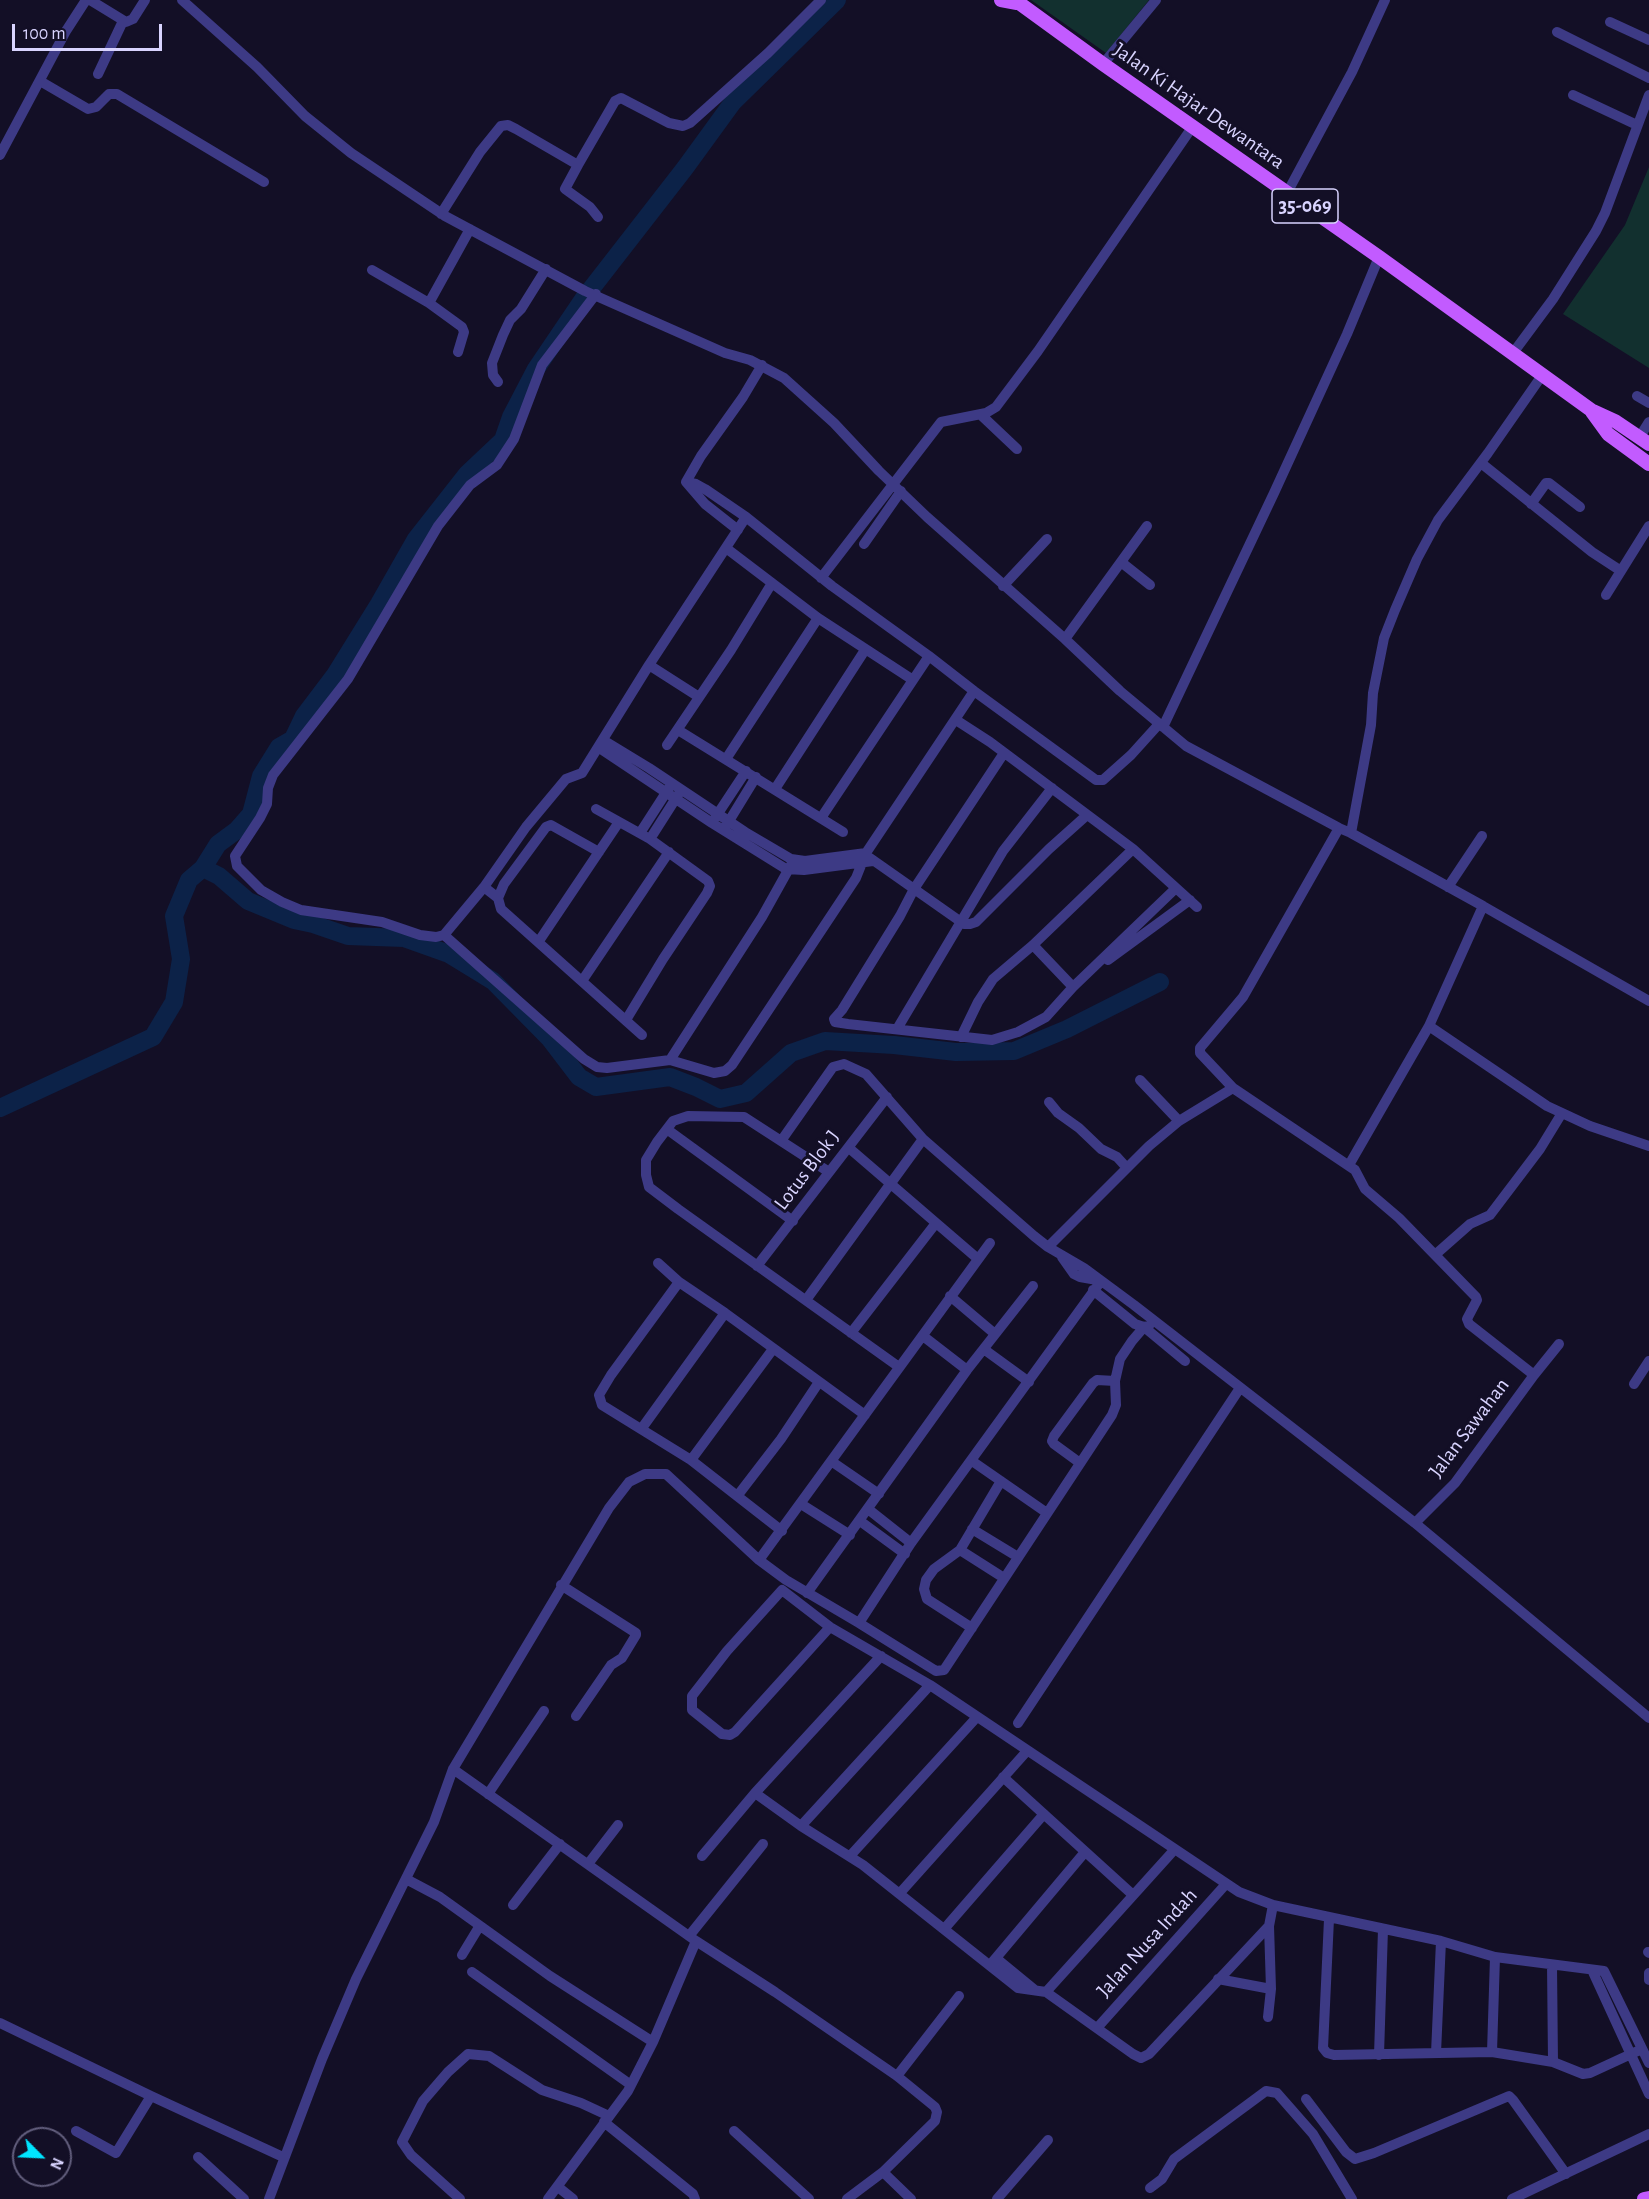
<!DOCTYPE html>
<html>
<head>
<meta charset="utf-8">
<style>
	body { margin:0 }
	#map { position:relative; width:1649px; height:2199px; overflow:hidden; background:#130f26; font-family:"Alegreya Sans",sans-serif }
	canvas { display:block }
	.north { position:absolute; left:12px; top:2127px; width:60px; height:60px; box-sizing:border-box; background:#130f26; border:2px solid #625e7d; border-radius:50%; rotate:114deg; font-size:16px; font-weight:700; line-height:24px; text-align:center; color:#d9d4ff }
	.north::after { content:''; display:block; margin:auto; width:21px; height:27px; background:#00e5ff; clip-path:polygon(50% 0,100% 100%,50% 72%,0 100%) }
	.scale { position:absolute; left:12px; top:24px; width:150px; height:27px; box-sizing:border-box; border:3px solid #d9d4ff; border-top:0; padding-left:8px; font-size:18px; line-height:21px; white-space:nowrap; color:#d9d4ff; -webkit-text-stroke:4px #130f26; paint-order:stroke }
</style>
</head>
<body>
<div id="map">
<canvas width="1649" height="2199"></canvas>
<div class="north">N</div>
<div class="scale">100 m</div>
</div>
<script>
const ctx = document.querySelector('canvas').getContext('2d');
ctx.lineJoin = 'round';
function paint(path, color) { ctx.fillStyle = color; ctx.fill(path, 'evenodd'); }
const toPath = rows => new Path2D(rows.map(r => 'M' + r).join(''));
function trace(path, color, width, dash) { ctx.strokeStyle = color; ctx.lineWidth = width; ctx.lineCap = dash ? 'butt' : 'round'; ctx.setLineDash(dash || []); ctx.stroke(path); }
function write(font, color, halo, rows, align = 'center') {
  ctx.font = font + ' "Alegreya Sans",sans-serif'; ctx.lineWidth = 6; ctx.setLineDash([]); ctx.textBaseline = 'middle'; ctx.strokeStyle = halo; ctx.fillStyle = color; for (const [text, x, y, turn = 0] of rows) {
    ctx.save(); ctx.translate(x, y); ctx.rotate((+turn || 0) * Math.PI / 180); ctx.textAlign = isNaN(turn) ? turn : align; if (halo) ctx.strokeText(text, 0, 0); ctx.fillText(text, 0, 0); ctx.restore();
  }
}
paint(toPath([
	[1031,0,1149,0,1106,53],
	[1649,167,1649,368,1563,314,1625,225]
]), '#12302f');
trace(toPath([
	[203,868,218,844,237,830,251,814,261,776,279,747,293,739,304,716,335,675,379,604,416,539,467,474,503,440,511,417,536,369,584,298,685,168,733,102,837,0],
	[0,1108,153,1037,174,1002,181,959,174,916,189,880,203,868,219,876,248,901,294,920,313,924,348,936,404,938,449,954,493,981,550,1039,579,1077,596,1087,670,1077,696,1087,720,1099,746,1093,791,1053,825,1041,894,1045,956,1052,1014,1051,1067,1029,1160,982]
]), '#0c2248', 18);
trace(toPath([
	[90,0,126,22,133,19,145,0],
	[182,0,257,67,305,116,351,153,445,216,585,291,725,353,750,360,784,378,834,423,879,471,927,517,1065,639,1120,691,1186,746,1339,828,1351,833],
	[1610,22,1649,40],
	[1557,32,1649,78],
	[1103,64,1156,0],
	[98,74,123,21],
	[40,81,88,109,96,107,109,94,117,94,264,182],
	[1573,95,1637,125],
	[0,155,66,31,86,0],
	[578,165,565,189,590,207,598,217],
	[1287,193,1352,72,1385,0],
	[441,214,480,152,501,126,508,125,516,129,578,165,615,101,621,98,669,123,683,126,690,123,768,53,821,0],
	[372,270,429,303],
	[458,352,464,332,462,327,429,303,470,229],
	[1513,353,1553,299,1596,231,1605,213,1649,95],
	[762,365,743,397,701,456,686,482,696,484,705,489,746,517,832,586,929,656,974,691,1096,780,1103,780,1131,755,1159,724],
	[1543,374,1488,453,1438,520,1417,559,1395,610,1384,638,1373,693,1371,725,1351,833,1483,906,1429,1026,1547,1106,1590,1126,1649,1146],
	[498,382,493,375,492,363,503,335,510,320,521,309,546,269],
	[1637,396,1649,403],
	[980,414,1017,449],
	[1639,438,1649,422],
	[1481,463,1592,552,1621,571],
	[686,482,705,504,738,530],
	[1531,504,1546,483,1549,483,1580,507],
	[864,544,901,491],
	[726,548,818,618,913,680],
	[1121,562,1150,585],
	[821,578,941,422,986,413,996,407,1038,351,1193,126],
	[1003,586,1047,539],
	[1606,595,1649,526],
	[1065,639,1147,526],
	[649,665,699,697],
	[956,720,990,742,1133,849,1197,907],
	[1163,727,1274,493,1347,334,1379,257],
	[678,730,843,832],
	[603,740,649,768,745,832,791,859,805,861,866,853],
	[667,745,731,650,772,583],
	[598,747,712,823,786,869,804,870,873,861],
	[1004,753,914,889,900,916,842,1010,834,1019,835,1022,848,1024,992,1040,1018,1032,1046,1017,1073,987],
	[726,759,818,618],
	[775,789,865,650],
	[596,809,650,839,708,881,710,886,707,893,663,959,626,1020],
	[715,818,746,771],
	[821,818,929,656],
	[726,826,756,777],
	[1339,828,1243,997,1200,1048,1200,1053,1233,1088,1355,1170,1365,1189,1399,1218,1476,1297,1477,1300,1467,1319,1469,1324,1534,1375,1455,1483,1415,1523],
	[640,833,669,788],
	[650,839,678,795],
	[599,852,551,825,546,827,504,884,498,898,501,909,642,1035],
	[870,858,964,924,970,924,976,922,1049,849,1087,815],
	[484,887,526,827,566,779,582,773,649,665,746,517],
	[1448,887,1482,836],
	[498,898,484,887,444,935,436,937,420,935,382,922,301,910,282,902,261,890,237,866,235,856,260,818,267,804,268,788,273,775,348,679,438,526,470,485,497,465,514,439,542,365,596,294],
	[1483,906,1649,1001],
	[444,935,584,1059,597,1067,607,1068,670,1060,714,1073,725,1071,732,1065,856,878,866,853,974,691],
	[539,941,619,822],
	[1033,945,1073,987,1176,888],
	[1108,960,1190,900],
	[582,981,669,852],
	[897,1029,1003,851,1052,788],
	[961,1037,978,1002,993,979,1033,945,1133,849],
	[670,1060,762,917,791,865],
	[1140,1080,1179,1121],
	[1049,1102,1058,1113,1079,1128,1101,1149,1117,1157,1127,1168],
	[668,1130,793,1221],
	[781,1141,833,1067,844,1064,866,1074,923,1139,1034,1236,1048,1247,1084,1268,1134,1305,1415,1523,1649,1718],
	[849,1148,978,1259],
	[1349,1165,1429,1026],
	[829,1172,744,1117,688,1116,673,1121,657,1142,646,1160,646,1175,649,1187,678,1209,899,1367],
	[1048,1247,1149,1146,1179,1121,1233,1088],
	[1436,1254,1470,1224,1490,1215,1540,1149,1562,1113],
	[1062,1257,1074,1274,1080,1277,1097,1280],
	[658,1263,679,1282,725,1313,865,1415],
	[757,1266,887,1097],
	[679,1282,611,1375,599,1395,602,1405,691,1460,782,1531],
	[1093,1290,1135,1324,1144,1327,1149,1326],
	[950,1296,995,1334],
	[806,1300,923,1139],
	[851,1333,936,1223],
	[923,1336,967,1370],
	[985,1350,1029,1382],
	[1534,1375,1559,1344],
	[1634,1384,1649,1361],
	[642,1428,725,1313],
	[691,1460,773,1349],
	[831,1461,879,1494],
	[972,1461,1047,1513],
	[1080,1463,1054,1444,1052,1441,1054,1436,1093,1383,1097,1380,1115,1381],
	[738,1495,781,1439,819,1382],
	[801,1504,850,1535],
	[868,1509,911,1543],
	[860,1521,905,1554],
	[972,1529,1018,1557],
	[960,1550,1004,1578],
	[759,1560,990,1243],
	[561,1585,636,1633,636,1635,622,1658,611,1665,576,1716],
	[807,1593,967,1370,1033,1286],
	[859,1623,936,1671,944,1670,1112,1415,1116,1405,1115,1381,1120,1359,1132,1341,1144,1327,1185,1361],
	[830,1627,735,1732,730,1735,722,1734,692,1710,692,1696,727,1651,782,1590,830,1627,930,1685,1239,1892,1273,1905,1441,1941,1495,1957,1604,1971,1649,2063],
	[972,1628,927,1599,924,1589,926,1580,934,1569,960,1550,1001,1481],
	[1018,1723,1240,1388],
	[453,1769,696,1941,775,1992,897,2076,935,2107,937,2112,935,2121,883,2172,847,2199],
	[1003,1777,1133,1895],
	[755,1793,801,1826,863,1865,1018,1988,1046,1992,1133,2054,1141,2058,1149,2054,1269,1926],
	[488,1794,544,1711],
	[801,1826,930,1685],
	[702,1856,755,1793,881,1656],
	[850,1856,977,1717],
	[588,1864,618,1825],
	[406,1879,440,1897,550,1976,653,2042],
	[900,1893,1027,1751],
	[513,1905,560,1844],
	[1329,1919,1323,2048,1327,2053,1334,2055,1492,2052,1553,2062,1583,2074,1590,2073,1642,2049],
	[945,1928,1044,1814],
	[689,1936,763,1844],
	[1648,1952,1649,1953],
	[462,1955,479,1927],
	[996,1958,1035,1990],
	[990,1965,1085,1852],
	[1552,1965,1553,2062],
	[1592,1970,1649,2094],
	[472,1972,631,2085],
	[1649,1973,1649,1980],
	[1218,1979,1271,1989],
	[1046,1992,1175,1849],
	[1268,2017,1271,1989,1269,1926,1273,1905],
	[0,2023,151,2096,283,2157],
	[1097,2028,1226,1884],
	[1492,2052,1495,1957],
	[1436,2053,1441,1941],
	[1379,2055,1383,1929],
	[897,2076,959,1996],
	[1306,2099,1346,2152,1355,2159,1374,2153,1509,2096,1513,2100,1566,2174],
	[604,2122,693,2194,695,2199],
	[76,2131,116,2153,151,2096],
	[734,2131,809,2199],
	[198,2157,244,2199],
	[883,2172,911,2199],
	[558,2187,573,2199],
	[1150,2188,1162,2179,1174,2159,1266,2091,1277,2093,1313,2134,1352,2199],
	[269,2199,322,2059,356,1979,434,1822,453,1769,609,1508,629,1482,645,1474,666,1474,759,1560,786,1580,859,1623,911,1543,1101,1281],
	[460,2199,411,2155,402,2142,423,2101,448,2072,468,2054,489,2056,542,2090,581,2103,609,2116],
	[548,2199,628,2091,653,2042,696,1941],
	[997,2199,1048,2140],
	[1512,2199,1649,2134]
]), '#3d3a85', 10);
trace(toPath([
	[1001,0,1017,3],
	[1015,0,1103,64,1379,257,1591,410,1615,421,1649,444],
	[1592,412,1608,434,1649,464],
	[1644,2199,1649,2198]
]), '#c25bff', 14);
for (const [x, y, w] of [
	[1305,206,66]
]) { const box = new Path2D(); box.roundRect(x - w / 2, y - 17, w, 34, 4.5); ctx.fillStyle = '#130f26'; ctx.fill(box); trace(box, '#d9d4ff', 1.5); }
write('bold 20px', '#d9d4ff', null, [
	["35-069",1305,206]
]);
write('21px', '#d9d4ff', '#130f26', [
	["Jalan Ki Hajar Dewantara",1199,106,35],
	["Lotus Blok J",807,1170,-53],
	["Jalan Sawahan",1469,1428,-53],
	["Jalan Nusa Indah",1147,1943,-48]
]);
</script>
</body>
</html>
